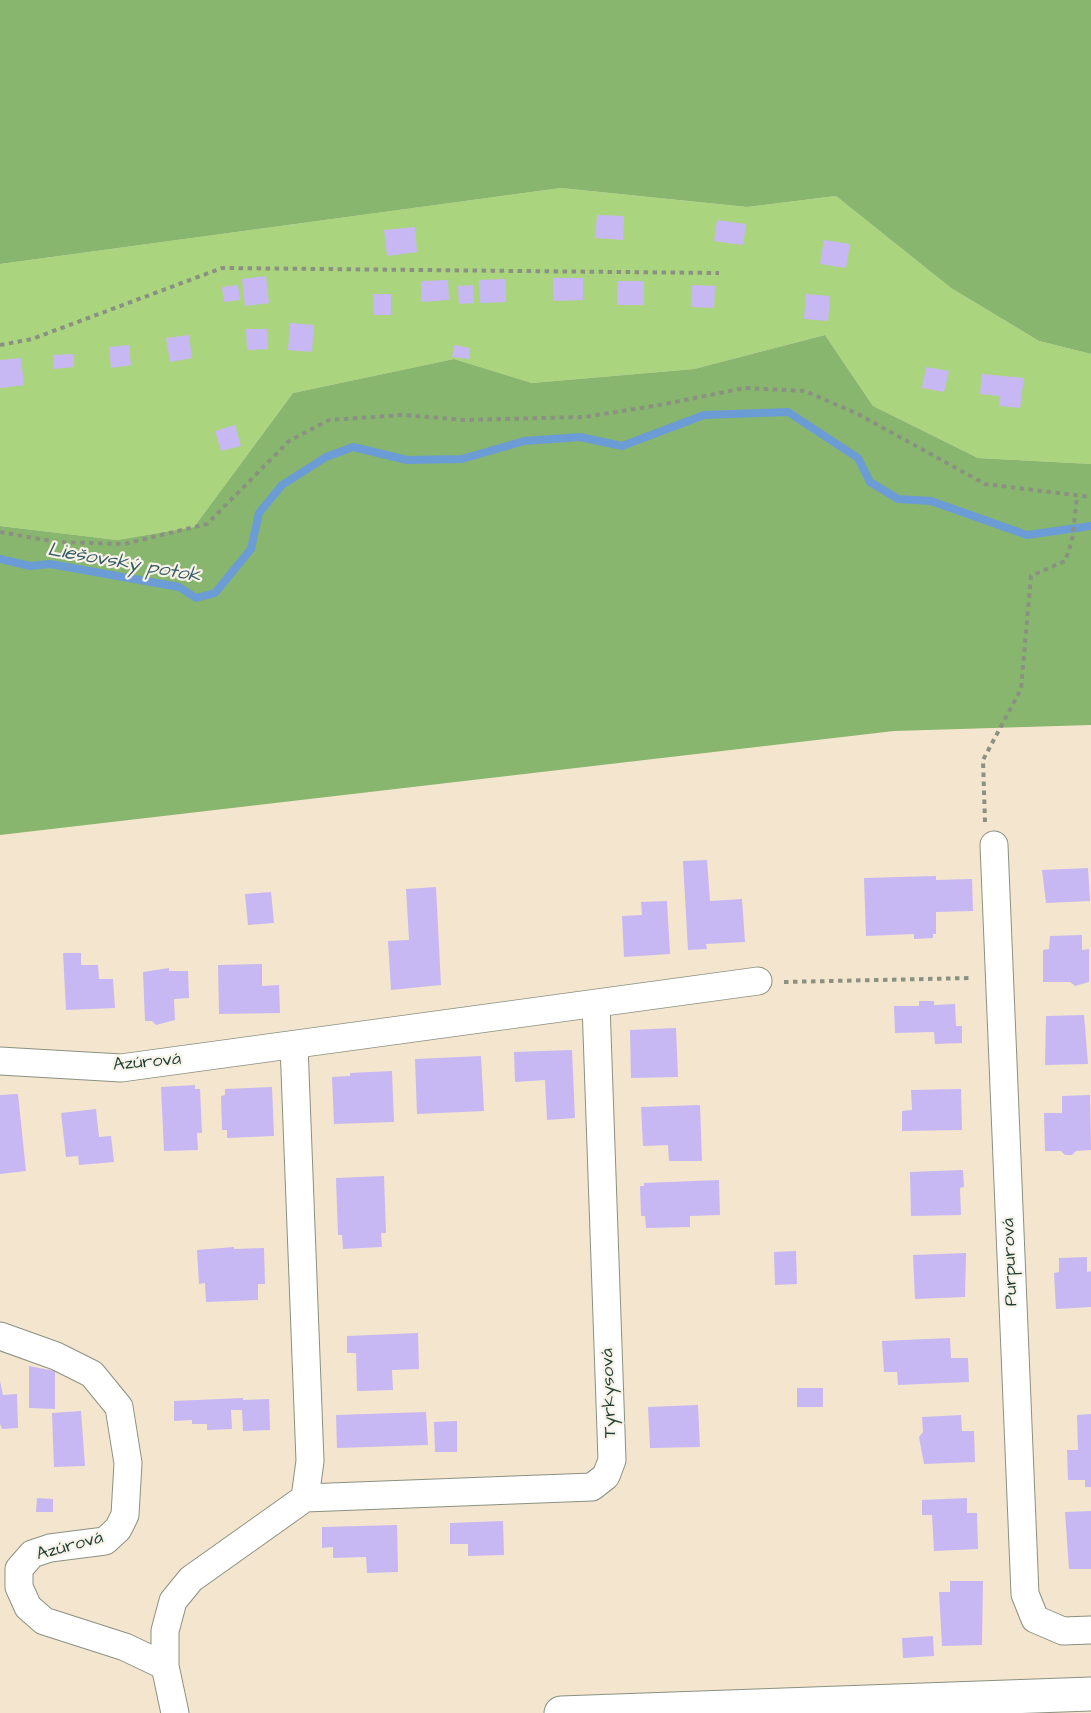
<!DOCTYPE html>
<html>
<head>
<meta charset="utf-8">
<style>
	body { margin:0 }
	canvas { display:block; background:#f4e5ce }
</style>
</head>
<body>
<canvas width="1091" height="1713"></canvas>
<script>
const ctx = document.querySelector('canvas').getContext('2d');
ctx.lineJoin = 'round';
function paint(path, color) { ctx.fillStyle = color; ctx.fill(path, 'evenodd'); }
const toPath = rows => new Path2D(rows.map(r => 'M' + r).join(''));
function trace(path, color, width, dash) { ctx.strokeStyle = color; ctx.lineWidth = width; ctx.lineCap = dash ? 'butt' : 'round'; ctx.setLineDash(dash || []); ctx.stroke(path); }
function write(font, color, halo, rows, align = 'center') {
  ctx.font = font + ' "Architects Daughter",sans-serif'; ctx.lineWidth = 4.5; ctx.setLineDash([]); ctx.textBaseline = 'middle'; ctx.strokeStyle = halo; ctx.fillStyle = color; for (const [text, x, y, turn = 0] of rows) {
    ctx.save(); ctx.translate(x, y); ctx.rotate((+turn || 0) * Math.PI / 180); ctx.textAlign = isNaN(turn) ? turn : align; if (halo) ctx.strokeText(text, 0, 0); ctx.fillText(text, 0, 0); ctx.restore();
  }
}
paint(toPath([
	[561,188,747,207,836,196,951,288,1039,341,1091,354,1091,464,978,458,873,406,825,335,694,369,532,383,454,359,293,393,194,527,117,540,0,526,0,264]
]), '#abd47f');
paint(toPath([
	[0,0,1091,0,1091,354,1039,341,951,288,836,196,747,207,561,188,0,264],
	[825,335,873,406,978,458,1091,464,1091,725,894,731,0,835,0,526,117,540,194,527,293,393,454,359,532,383,694,369]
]), '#88b66e');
trace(toPath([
	[0,559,30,566,50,564,179,587,196,598,215,593,251,549,259,513,282,485,326,457,353,447,407,460,462,459,524,441,580,437,622,446,704,415,788,412,858,458,870,482,898,499,931,501,1027,535,1091,526]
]), '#6c9cd5', 8);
paint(toPath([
	[597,215,624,216,623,240,595,238],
	[717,220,746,224,743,245,714,241],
	[415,227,417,252,387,256,384,230],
	[824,240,850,244,846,268,820,264],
	[266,276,269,303,245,306,242,279],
	[553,278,583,278,583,300,553,301],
	[505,279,506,302,480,303,479,280],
	[448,280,449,300,421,302,421,281],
	[617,281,644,281,644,305,617,305],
	[238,285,240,300,224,302,222,287],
	[473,285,474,303,459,304,458,286],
	[692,285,715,286,714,308,691,307],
	[373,294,391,294,391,315,374,315],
	[806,294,830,296,828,321,804,319],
	[290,323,314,325,312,352,288,350],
	[246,329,267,329,268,349,247,350],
	[189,335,192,358,170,362,166,338],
	[129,345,131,365,111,368,109,347],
	[454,345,470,348,469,359,452,357],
	[73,354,74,367,54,369,53,355],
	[21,358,24,385,0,388,0,360],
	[926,367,949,371,944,392,922,388],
	[982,374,1024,378,1020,408,999,406,1000,396,980,394],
	[235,425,241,446,221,451,215,431],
	[707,860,710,901,742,899,745,942,706,944,707,949,688,950,683,861],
	[1088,868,1090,901,1046,903,1042,870],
	[936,876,936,880,972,879,973,911,936,912,936,934,933,934,933,938,914,939,914,934,866,936,864,878],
	[436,887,441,985,391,990,388,941,409,940,406,889],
	[271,892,274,923,248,925,245,894],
	[667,901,670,954,624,957,622,916,642,915,641,902],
	[1082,935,1082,950,1089,949,1089,982,1075,986,1070,982,1043,982,1043,950,1049,949,1050,936],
	[63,953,81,953,81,965,98,965,99,979,113,979,115,1008,66,1010],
	[262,964,262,986,279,985,280,1013,219,1014,218,965],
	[169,968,169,971,188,971,189,998,174,999,175,1020,156,1025,152,1021,145,1021,143,972],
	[919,1001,934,1001,934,1005,955,1004,956,1026,962,1026,962,1043,935,1044,934,1032,895,1033,894,1006,919,1006],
	[1084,1015,1088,1064,1045,1065,1046,1016],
	[676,1028,678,1077,631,1078,630,1030],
	[572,1050,575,1118,547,1120,545,1080,515,1082,514,1052],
	[481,1056,484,1111,417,1114,415,1059],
	[392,1071,394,1122,334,1124,332,1077,350,1076,350,1073],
	[195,1085,195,1089,200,1089,202,1133,197,1133,198,1150,164,1151,161,1087],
	[272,1087,274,1136,227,1138,227,1130,222,1130,221,1096,225,1095,225,1089],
	[961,1089,962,1130,902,1131,902,1111,912,1110,911,1090],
	[18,1094,26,1171,0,1174,0,1095],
	[1090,1095,1091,1150,1076,1151,1072,1155,1065,1155,1061,1151,1045,1151,1044,1113,1062,1113,1062,1096],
	[700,1105,702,1161,669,1161,668,1145,643,1146,641,1107],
	[96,1109,99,1137,111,1136,114,1162,79,1165,78,1156,66,1157,61,1113],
	[963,1170,964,1187,960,1188,961,1215,911,1216,910,1172],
	[384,1176,386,1233,381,1233,382,1247,343,1249,342,1235,338,1235,336,1178],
	[719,1180,720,1215,690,1216,690,1227,646,1228,645,1216,641,1216,640,1186,644,1186,644,1183],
	[234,1247,234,1249,264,1248,265,1284,258,1284,258,1300,206,1302,205,1283,199,1284,197,1250],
	[796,1251,797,1284,775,1285,774,1252],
	[966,1253,965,1297,915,1299,913,1255],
	[1087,1257,1087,1272,1091,1271,1091,1307,1056,1309,1054,1273,1059,1272,1059,1258],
	[418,1333,419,1369,392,1370,393,1390,357,1391,356,1353,347,1353,347,1336],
	[950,1338,951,1358,968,1358,969,1382,898,1385,897,1372,884,1372,882,1341],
	[29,1366,55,1371,55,1409,29,1408],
	[0,1381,3,1395,17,1394,18,1428,2,1429,0,1424],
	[797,1388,823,1388,823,1407,797,1407],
	[243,1398,243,1400,269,1399,270,1430,243,1431,242,1410,231,1410,232,1429,207,1430,207,1424,192,1424,192,1420,174,1421,174,1401],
	[698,1405,700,1447,650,1448,648,1407],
	[81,1411,85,1466,54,1467,52,1413],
	[426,1412,428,1445,337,1448,336,1415],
	[1091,1414,1091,1487,1085,1487,1085,1480,1068,1480,1067,1450,1078,1450,1077,1415],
	[961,1415,962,1431,974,1431,975,1462,924,1464,919,1437,923,1432,922,1417],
	[457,1421,457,1452,435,1452,434,1422],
	[37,1498,53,1499,53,1512,36,1512],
	[967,1498,967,1513,977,1513,978,1549,934,1551,932,1515,922,1515,922,1500],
	[1091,1511,1091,1569,1069,1569,1065,1512],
	[503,1521,504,1555,468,1556,468,1544,450,1544,450,1523],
	[397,1525,398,1572,367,1573,366,1557,333,1558,333,1547,322,1548,322,1527],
	[950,1581,983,1581,982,1645,942,1646,939,1592,950,1592],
	[933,1636,934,1656,903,1658,902,1638]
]), '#c7b8f3');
const minor = toPath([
	[994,845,1025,1594,1035,1619,1063,1631,1091,1630],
	[0,1061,121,1068,758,981],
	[0,1336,56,1356,92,1374,119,1407,128,1463,125,1515,118,1529,105,1541,50,1548,32,1554,19,1569,19,1587,28,1607,44,1621,125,1647,165,1666],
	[305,1498,592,1487,606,1476,612,1460,596,1004],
	[175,1713,165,1666,165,1631,173,1601,191,1579,305,1498,310,1461,294,1045]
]);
const tertiary = toPath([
	[561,1713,1091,1694]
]);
trace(minor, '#8a9181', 29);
trace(tertiary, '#8a9181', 35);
trace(toPath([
	[0,345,32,339,222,268,719,273],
	[0,532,57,542,124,544,207,524,289,441,329,420,403,415,465,420,584,417,660,405,745,388,805,391,858,414,985,484,1091,497],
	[985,822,983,760,1021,689,1031,576,1065,561,1072,541,1077,497],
	[784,982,972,978]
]), '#8a9181', 4, [4.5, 4.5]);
trace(minor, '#fff', 27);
trace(tertiary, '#fff', 33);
write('18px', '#1f3d34', '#f7f3e8', [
	["Azúrová",147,1063,-5],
	["Purpurová",1011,1262,-92],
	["Tyrkysová",610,1393,-92],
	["Azúrová",70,1547,-15]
]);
write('italic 20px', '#365a64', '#f7f3e8', [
	["Liešovský potok",124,564,10]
]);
</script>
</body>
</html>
